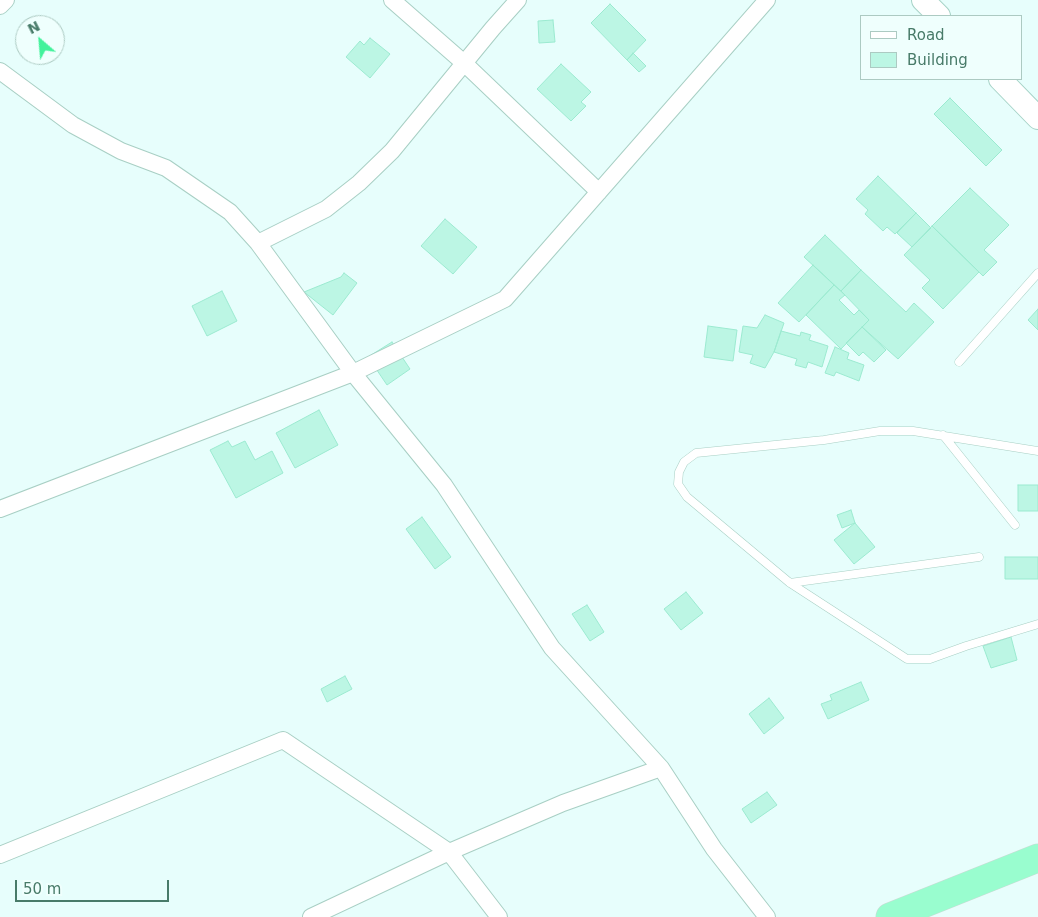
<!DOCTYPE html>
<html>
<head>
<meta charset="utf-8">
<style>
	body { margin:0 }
	#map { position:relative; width:1038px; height:917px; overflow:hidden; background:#e7fefc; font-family:"DejaVu Sans",sans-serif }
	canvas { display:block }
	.legend { position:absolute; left:860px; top:15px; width:162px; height:65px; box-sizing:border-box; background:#effffd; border:1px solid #accac2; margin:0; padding:6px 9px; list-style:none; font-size:15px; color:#487b69 }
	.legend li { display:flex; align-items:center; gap:10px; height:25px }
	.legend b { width:25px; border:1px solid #accac2 }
	.north { position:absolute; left:15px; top:15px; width:50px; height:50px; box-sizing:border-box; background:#effffd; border:1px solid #accac2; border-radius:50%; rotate:333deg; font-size:14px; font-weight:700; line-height:20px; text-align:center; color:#487b69 }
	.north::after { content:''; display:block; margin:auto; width:18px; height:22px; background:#42f29b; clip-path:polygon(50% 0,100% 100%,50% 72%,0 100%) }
	.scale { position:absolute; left:15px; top:880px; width:154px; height:22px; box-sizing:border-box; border:2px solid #487b69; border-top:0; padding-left:6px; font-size:15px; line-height:18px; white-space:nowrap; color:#487b69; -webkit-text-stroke:4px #effffd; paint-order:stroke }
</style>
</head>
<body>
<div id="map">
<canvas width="1038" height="917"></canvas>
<ul class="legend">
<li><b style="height:6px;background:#fff"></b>Road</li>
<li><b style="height:14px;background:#bcf6e4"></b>Building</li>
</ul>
<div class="north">N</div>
<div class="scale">50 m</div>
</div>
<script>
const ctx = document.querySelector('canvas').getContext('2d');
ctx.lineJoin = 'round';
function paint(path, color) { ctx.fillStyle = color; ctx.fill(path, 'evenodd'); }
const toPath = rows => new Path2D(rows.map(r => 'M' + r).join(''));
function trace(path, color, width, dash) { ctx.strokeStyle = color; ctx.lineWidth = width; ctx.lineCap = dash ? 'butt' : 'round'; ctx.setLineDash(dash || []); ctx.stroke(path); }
const building = toPath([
	[610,4,646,40,627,60,591,23,610,4],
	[553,20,555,42,539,43,538,21,553,20],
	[370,38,390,54,370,78,346,57,360,41,364,45,370,38],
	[633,53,646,66,639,72,627,60,633,53],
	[561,64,591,92,581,102,586,106,571,121,537,89,561,64],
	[950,98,1002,150,986,166,934,114,950,98],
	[878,176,916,213,895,234,887,227,883,231,865,214,868,210,856,199,878,176],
	[970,188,1009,225,984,250,997,262,983,276,932,226,970,188],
	[916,213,931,228,912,247,897,233,916,213],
	[445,219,477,247,453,274,421,246,445,219],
	[932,226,979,272,943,309,922,288,930,280,904,255,932,226],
	[825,235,861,270,841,291,804,257,825,235],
	[813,265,834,285,799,322,778,303,813,265],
	[861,270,906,312,914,303,934,322,898,359,862,327,869,320,841,291,861,270],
	[344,273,357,283,333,315,304,292,341,277,344,273],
	[834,285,845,295,839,300,854,315,859,310,869,320,841,349,806,315,834,285],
	[222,291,237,321,207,336,192,306,222,291],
	[1038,309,1038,330,1028,320,1038,309],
	[765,315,784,323,774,352,765,368,750,363,753,355,739,352,743,326,757,328,765,315],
	[708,326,737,330,733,361,704,357,708,326],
	[862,327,886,350,874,362,863,352,859,356,846,343,862,327],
	[781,331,800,336,801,332,811,335,809,340,828,346,822,367,808,362,806,368,795,365,797,359,774,352,781,331],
	[392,342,410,369,387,385,368,357,392,342],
	[835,347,849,353,847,359,864,365,859,381,836,372,834,376,825,373,835,347],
	[319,410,338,445,295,468,276,433,319,410],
	[228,441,232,447,245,441,255,460,272,451,283,473,236,498,210,450,228,441],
	[1018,485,1038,485,1038,511,1018,511,1018,485],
	[851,510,855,523,842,528,837,515,851,510],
	[422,517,451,557,435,569,406,529,422,517],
	[855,523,875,547,854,564,834,540,855,523],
	[1005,557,1038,557,1038,579,1005,579,1005,557],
	[686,592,703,613,681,630,664,609,686,592],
	[587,605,604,632,590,641,572,614,587,605],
	[1011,637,1017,660,991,668,983,646,1011,637],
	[345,676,352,689,327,702,321,689,345,676],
	[861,682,869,700,828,719,821,704,832,700,830,695,861,682],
	[769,698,784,718,764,734,749,714,769,698],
	[767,792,777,805,751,823,742,809,767,792]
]);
paint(building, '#bcf6e4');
trace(building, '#9bead0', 1);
const lane = toPath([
	[959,362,1038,273],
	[943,435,1015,525],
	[1038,451,913,431,880,431,824,440,696,453,684,462,679,472,678,484,687,497,790,583,907,659,930,659,966,646,1038,624],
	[790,583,979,557]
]);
const street = toPath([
	[392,0,464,63,599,192],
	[0,6,6,0],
	[0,71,73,125,121,151,166,168,230,212,258,243,353,373,444,485,552,648,661,768],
	[258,243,326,209,359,183,392,151,493,28,518,0],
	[0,509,353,373,505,299,767,0],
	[0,855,283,740,449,852,499,917],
	[311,917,449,852,563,803,661,768,714,849,767,917]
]);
const secondary = toPath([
	[923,0,939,16],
	[1000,79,1038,118]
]);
const highway = toPath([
	[890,917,1038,858]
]);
trace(lane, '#a8cfc4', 9);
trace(street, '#a8cfc4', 18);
trace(secondary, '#a6d3c7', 24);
trace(highway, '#ccdad5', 29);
trace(lane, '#fff', 8);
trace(street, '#fff', 16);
trace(secondary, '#fff', 22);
trace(highway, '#99fdcf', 28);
</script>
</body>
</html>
